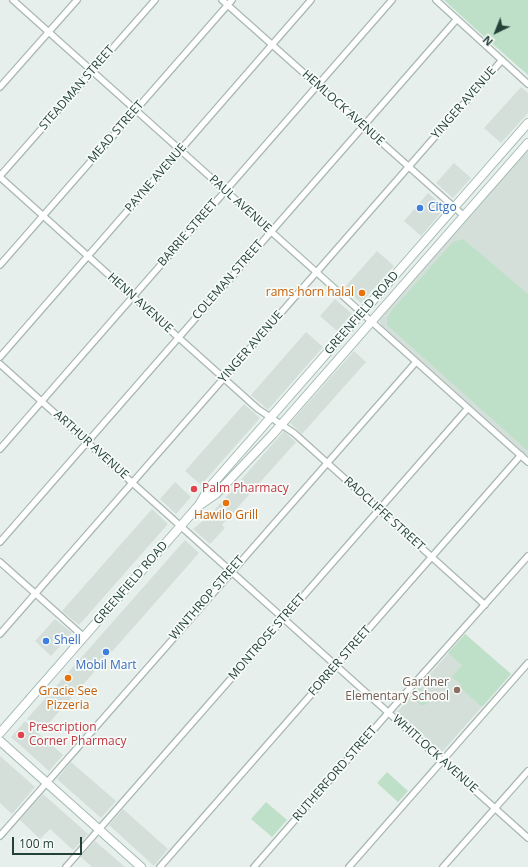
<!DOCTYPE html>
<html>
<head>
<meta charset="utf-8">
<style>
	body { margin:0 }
	#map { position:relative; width:528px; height:867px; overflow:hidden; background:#e6efeb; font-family:"Open Sans",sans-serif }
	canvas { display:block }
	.north { position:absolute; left:476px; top:12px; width:40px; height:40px; -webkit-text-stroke:3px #f7fbf9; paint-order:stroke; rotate:223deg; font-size:11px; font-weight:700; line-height:16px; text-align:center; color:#24423a }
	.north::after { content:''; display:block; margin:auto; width:14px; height:18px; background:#24423a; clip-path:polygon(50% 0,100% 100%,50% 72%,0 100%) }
	.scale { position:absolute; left:12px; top:837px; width:70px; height:18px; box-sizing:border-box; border:2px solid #24423a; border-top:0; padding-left:5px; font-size:12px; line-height:14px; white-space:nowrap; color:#24423a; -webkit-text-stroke:3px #f7fbf9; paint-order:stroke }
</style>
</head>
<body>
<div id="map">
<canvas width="528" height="867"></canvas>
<div class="north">N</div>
<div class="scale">100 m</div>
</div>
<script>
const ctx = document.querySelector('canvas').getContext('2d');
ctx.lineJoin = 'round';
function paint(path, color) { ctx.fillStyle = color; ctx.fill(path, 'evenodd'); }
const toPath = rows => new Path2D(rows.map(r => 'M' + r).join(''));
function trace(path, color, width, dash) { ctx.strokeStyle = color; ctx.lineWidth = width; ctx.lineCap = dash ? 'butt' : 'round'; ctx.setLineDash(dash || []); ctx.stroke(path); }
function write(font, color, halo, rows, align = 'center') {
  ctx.font = font + ' "Open Sans",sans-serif'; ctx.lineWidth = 3.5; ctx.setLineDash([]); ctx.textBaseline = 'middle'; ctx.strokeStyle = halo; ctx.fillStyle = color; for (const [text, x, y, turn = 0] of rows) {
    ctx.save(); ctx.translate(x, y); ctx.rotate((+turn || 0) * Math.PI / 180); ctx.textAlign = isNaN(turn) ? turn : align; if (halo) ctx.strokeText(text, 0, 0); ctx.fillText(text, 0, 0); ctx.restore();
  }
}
paint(toPath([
	[521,87,528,93,528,113,501,143,484,128],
	[528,147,528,459,385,331,379,321,379,319],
	[454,163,471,178,453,198,436,183],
	[428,193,445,208,421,236,404,221],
	[377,251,394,266,361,303,344,288],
	[335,299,352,314,337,331,320,316],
	[306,332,323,347,268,410,251,395],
	[354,351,366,362,302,434,290,423],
	[244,404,260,418,201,485,185,471],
	[284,431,296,442,222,525,225,528,210,544,193,529,210,515],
	[175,482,191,497,176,514,160,499],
	[152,509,168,524,79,625,62,611],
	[185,540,199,553,42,731,27,719],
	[55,619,72,633,51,656,35,641],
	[465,634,511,674,442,752,397,712],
	[25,721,63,755,49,771,11,737],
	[0,756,35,787,12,814,0,803],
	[71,762,116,801,101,818,57,779],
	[43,794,88,834,73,850,50,829,40,839,20,820],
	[123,809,168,849,154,866,109,825],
	[95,841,125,867,92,867,81,857]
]), '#d4dfda');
paint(toPath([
	[444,0,528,0,528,75,479,32],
	[463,239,528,294,528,451,387,325,387,318,393,309,453,242],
	[465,634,511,674,483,706,481,706,465,692,460,687,462,685,452,677,462,665,448,653],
	[420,688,431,698,425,705,421,705,412,697],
	[387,772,408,791,398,802,377,783],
	[266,802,287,820,272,837,251,819]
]), '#bfe0c8');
const minor = toPath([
	[13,0,528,462],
	[222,0,464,216],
	[436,0,528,84],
	[0,87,77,0],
	[0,176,155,0],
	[0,177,258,409,294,433,485,605],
	[0,265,232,0],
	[0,357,311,0],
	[0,364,528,838],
	[0,449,392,0],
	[0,542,457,19],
	[0,562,84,637],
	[0,634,502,60],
	[0,836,416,362],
	[66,867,468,408],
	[160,867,521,455],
	[254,867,388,713,528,556],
	[349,867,528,663],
	[443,867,528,771]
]);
const secondary = toPath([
	[200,505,216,494,273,434,528,143],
	[0,733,199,505,209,488,528,123],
	[0,741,141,867]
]);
trace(minor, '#a8b8b2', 8);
trace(secondary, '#a4bbb3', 10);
trace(minor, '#fff', 5.5);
trace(secondary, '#fff', 8);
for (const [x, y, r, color] of [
	[420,208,4,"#3f7fe0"],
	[362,293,4,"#e8710a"],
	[194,489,4,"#e0444e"],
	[226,503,4,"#e8710a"],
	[46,641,4,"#3f7fe0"],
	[106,652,4,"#3f7fe0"],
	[68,678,4,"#e8710a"],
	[457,690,4,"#8d6e63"],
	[21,735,4,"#e0444e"]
]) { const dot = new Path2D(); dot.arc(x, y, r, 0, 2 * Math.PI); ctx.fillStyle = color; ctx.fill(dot); trace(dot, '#f7fbf9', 1.5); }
write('12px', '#24423a', '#f7fbf9', [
	["STEADMAN STREET",77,88,-49],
	["YINGER AVENUE",464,103,-49],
	["HEMLOCK AVENUE",343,108,42],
	["MEAD STREET",116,132,-49],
	["PAYNE AVENUE",156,178,-49],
	["PAUL AVENUE",240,204,42],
	["BARRIE STREET",188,233,-49],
	["COLEMAN STREET",228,280,-49],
	["HENN AVENUE",140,303,42],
	["GREENFIELD ROAD",362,313,-49],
	["YINGER AVENUE",251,347,-49],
	["ARTHUR AVENUE",91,445,42],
	["RADCLIFFE STREET",384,514,42],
	["GREENFIELD ROAD",131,583,-49],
	["WINTHROP STREET",207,598,-49],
	["MONTROSE STREET",267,637,-49],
	["FORRER STREET",340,661,-49],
	["WHITLOCK AVENUE",435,754,42],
	["RUTHERFORD STREET",335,774,-49]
]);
write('12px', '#366cbe', '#f7fbf9', [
	["Citgo",428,208],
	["Shell",54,641],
	["Mobil Mart",106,666,"center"]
], 'left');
write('12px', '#c56008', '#f7fbf9', [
	["rams horn halal",354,293,"right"],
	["Hawilo Grill",226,516],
	["Gracie See",68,692],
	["Pizzeria",68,706]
]);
write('12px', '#be3a42', '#f7fbf9', [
	["Palm Pharmacy",202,489],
	["Prescription",29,728],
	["Corner Pharmacy",29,742]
], 'left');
write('12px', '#785e54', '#f7fbf9', [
	["Gardner",449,683],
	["Elementary School",449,697]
], 'right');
</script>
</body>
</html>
